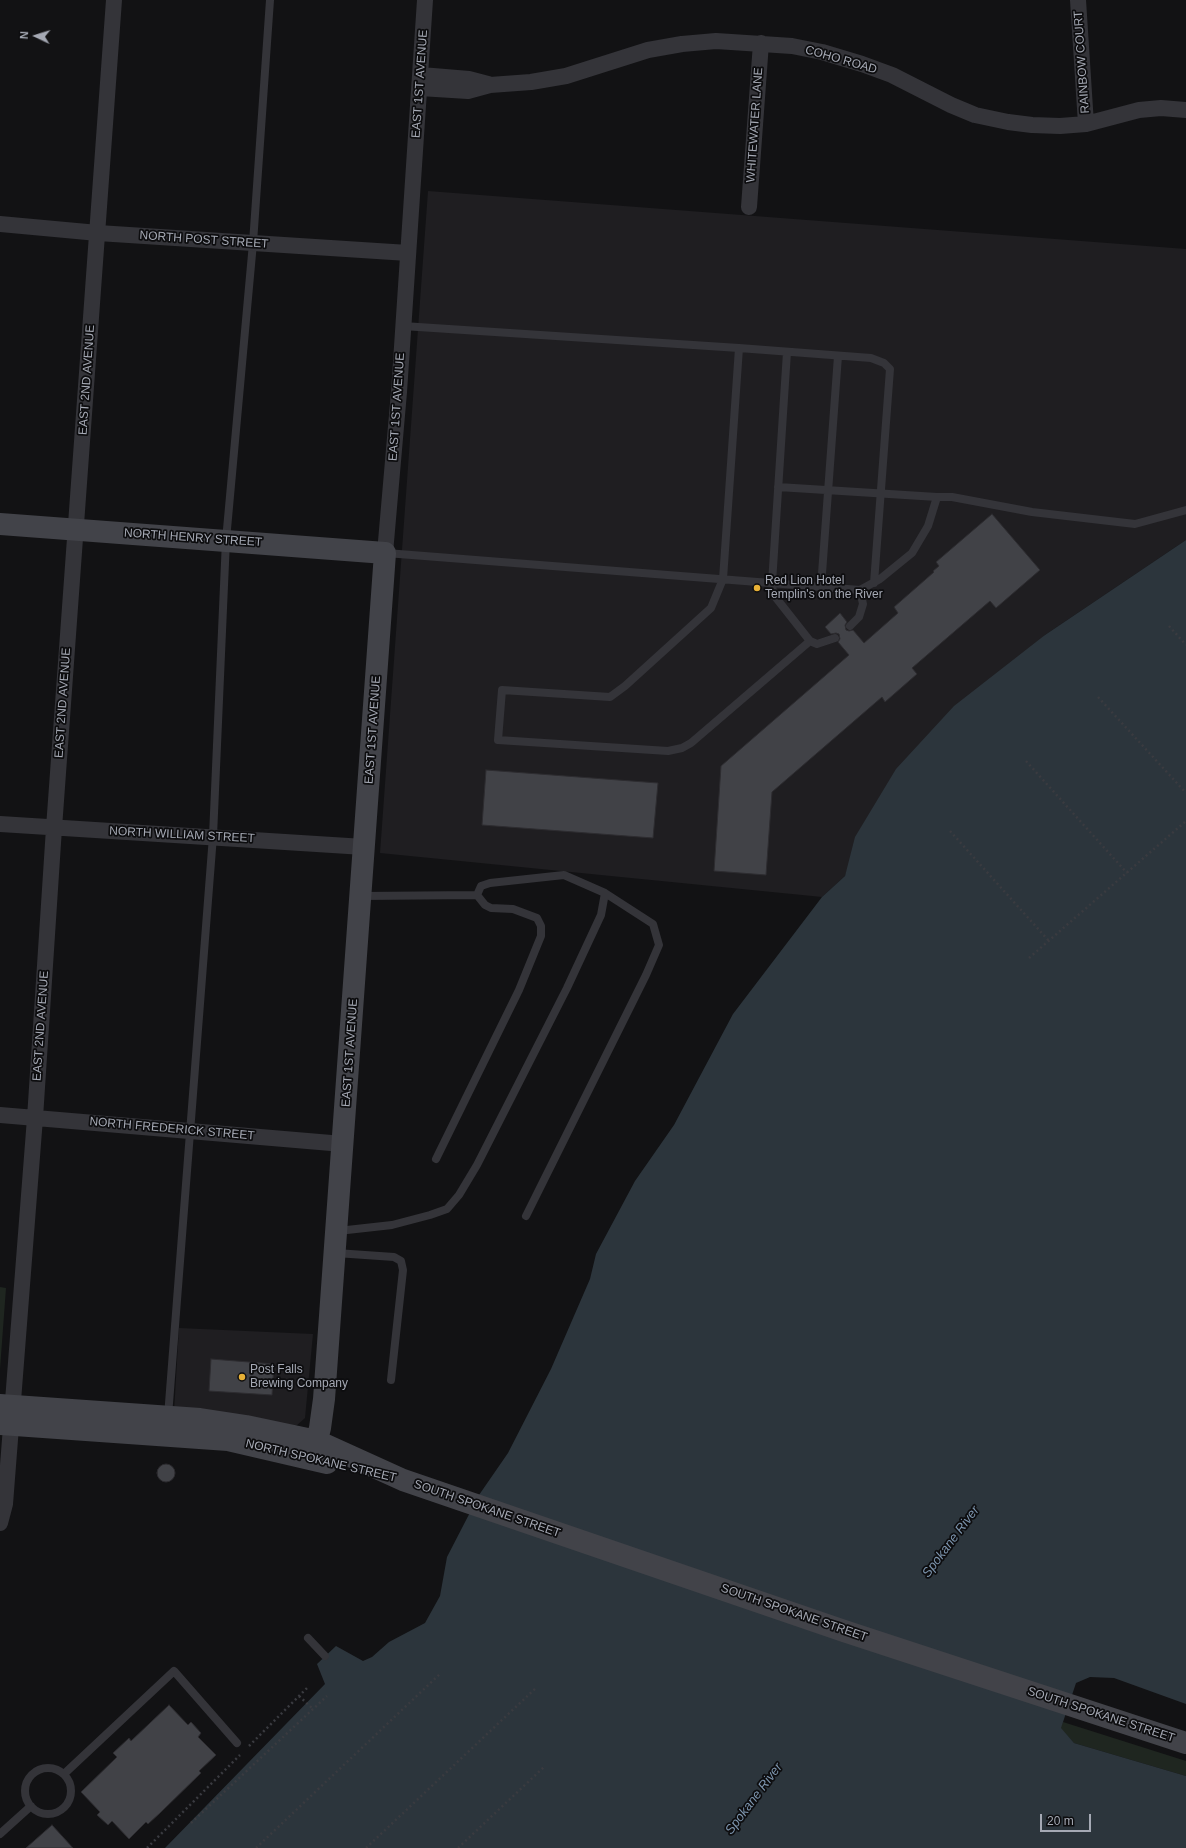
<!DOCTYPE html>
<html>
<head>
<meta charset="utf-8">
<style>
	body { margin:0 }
	#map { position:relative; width:1186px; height:1848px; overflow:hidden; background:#121214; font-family:Helvetica,sans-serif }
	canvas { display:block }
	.north { position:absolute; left:16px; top:16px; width:40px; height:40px; -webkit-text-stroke:3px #0d0d0f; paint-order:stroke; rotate:274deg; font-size:11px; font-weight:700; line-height:16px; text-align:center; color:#a5a9b4 }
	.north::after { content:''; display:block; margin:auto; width:14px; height:18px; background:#a5a9b4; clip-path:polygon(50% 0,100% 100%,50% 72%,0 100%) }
	.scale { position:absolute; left:1040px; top:1814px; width:51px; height:18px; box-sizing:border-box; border:2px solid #a5a9b4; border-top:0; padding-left:5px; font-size:12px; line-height:14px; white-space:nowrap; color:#a5a9b4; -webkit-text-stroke:3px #0d0d0f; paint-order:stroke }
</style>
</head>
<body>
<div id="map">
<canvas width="1186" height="1848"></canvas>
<div class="north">N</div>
<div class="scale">20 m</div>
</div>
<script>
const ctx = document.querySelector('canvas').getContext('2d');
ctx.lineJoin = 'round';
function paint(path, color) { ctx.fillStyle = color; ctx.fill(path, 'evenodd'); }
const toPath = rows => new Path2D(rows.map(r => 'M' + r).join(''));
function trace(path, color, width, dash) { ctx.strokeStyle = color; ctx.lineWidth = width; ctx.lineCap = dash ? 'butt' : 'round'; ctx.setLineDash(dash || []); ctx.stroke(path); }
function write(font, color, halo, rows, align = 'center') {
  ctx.font = font + ' Helvetica,sans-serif'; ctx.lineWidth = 3.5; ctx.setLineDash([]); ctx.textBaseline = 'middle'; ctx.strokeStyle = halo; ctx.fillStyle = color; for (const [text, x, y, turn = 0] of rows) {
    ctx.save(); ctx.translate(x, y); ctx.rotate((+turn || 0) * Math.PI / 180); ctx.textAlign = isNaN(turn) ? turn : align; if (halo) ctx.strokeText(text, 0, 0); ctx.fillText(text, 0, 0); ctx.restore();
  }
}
paint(toPath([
	[428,191,1186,249,1186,540,1045,635,850,862,845,876,822,897,380,853],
	[179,1328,313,1334,305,1418,296,1426,174,1412]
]), '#1f1e21');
paint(toPath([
	[0,1287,6,1288,0,1369],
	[1063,1722,1186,1761,1186,1776,1074,1743,1060,1728]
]), '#1f2620');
paint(toPath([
	[1186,540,1186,1704,1114,1678,1090,1677,1076,1683,1061,1728,1074,1743,1186,1776,1186,1848,165,1848,325,1684,317,1664,336,1646,363,1661,372,1657,389,1642,425,1623,440,1596,447,1557,479,1495,508,1453,551,1369,590,1279,596,1254,635,1181,674,1125,733,1014,822,897,845,876,855,837,896,769,954,706,1045,635]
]), '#2c353c');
const building = toPath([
	[992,514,1040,570,996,608,990,601,912,668,917,674,885,702,882,697,772,792,766,875,714,871,721,766,849,655,838,642,840,639,839,634,836,633,831,634,825,627,840,613,847,622,845,625,846,630,849,631,853,630,864,643,898,613,894,607,934,572,933,571,939,566,936,562,992,514],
	[486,770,658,783,653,838,482,825,486,770],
	[211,1359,274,1364,272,1395,209,1391,211,1359],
	'157 1473a9 9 0 1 1 18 0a9 9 0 1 1-18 0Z',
	[169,1705,188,1725,191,1722,201,1733,198,1737,216,1755,199,1771,201,1773,160,1813,148,1824,146,1822,129,1839,112,1821,108,1825,97,1815,100,1812,81,1792,117,1757,113,1753,129,1738,131,1741,169,1705],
	[52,1825,73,1848,26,1848,52,1825]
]);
paint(building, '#414247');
trace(building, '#2d2c30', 1);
trace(toPath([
	[1169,626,1186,645],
	[1098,697,1186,793],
	[1026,761,1127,873],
	[950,831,1049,941],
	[1029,958,1186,821],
	[299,1696,313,1709],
	[249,1746,309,1686],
	[191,1823,327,1696],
	[147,1848,240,1755],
	[256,1848,441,1673],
	[366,1848,537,1687],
	[458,1848,544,1767]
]), '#3a3b40', 2.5, [2, 3]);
trace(toPath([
	[403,326,739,348],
	[787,352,772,583,773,594,810,641,691,743,682,748,668,751,498,740,502,690,610,697,625,686,711,608,723,579,739,348,871,358,884,363,890,369,874,583],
	[778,487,937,497],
	[386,553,860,590,880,579,912,553,928,526,937,497,952,497,1032,512,1135,524,1186,510],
	[821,587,838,356],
	[850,626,859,617,863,604,860,590],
	[810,641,817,644,835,638],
	[436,1159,519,990,541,936,541,926,537,918,513,909,491,908,485,905,477,895],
	[526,1216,646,975,659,945,653,924,605,893],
	[338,1231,392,1225,430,1215,447,1209,459,1195,477,1165,567,988,601,915,605,893,564,875,490,883,481,886,477,895,362,896],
	[336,1253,394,1257,401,1261,403,1270,391,1380],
	[168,1416,213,836,226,540,253,243,270,0],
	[308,1638,325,1656],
	'25 1791a23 23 0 1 1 46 0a23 23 0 1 1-46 0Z',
	[64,1774,174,1671,237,1743],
	[0,1834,31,1806]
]), '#343439', 8);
trace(toPath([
	[1078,0,1086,124],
	[421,75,469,79,488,84],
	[420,88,468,91,490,85,531,82,566,76,648,50,682,44,716,41,792,46,822,52,862,64,892,75,951,105,975,115,1008,122,1032,125,1060,126,1086,124,1139,110,1161,108,1186,110],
	[749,207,761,43],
	[0,224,98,233,408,253],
	[385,553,399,392,425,0],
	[0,824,364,847],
	[0,1115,343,1144],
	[0,1523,5,1504,35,1118,54,828,114,0]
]), '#343439', 16);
trace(toPath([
	[0,524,385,553,324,1399,320,1428,312,1459],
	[0,1405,200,1419,246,1426,317,1441,403,1480,844,1631,1186,1743],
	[0,1424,228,1440,327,1463]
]), '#424349', 22);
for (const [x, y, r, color] of [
	[757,588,4,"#e8b136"],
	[242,1377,4,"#e8b136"]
]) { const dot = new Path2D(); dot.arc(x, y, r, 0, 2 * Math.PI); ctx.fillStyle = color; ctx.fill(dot); trace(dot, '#0d0d0f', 1.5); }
write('12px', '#a5a9b4', '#0d0d0f', [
	["COHO ROAD",841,60,16],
	["RAINBOW COURT",1082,62,-94],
	["EAST 1ST AVENUE",420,84,-86],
	["WHITEWATER LANE",755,125,-86],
	["NORTH POST STREET",204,240,4],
	["EAST 2ND AVENUE",87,380,-86],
	["EAST 1ST AVENUE",397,407,-86],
	["NORTH HENRY STREET",193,538,4],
	["EAST 2ND AVENUE",63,703,-86],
	["EAST 1ST AVENUE",373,730,-86],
	["NORTH WILLIAM STREET",182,835,3],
	["EAST 2ND AVENUE",41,1026,-86],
	["EAST 1ST AVENUE",350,1053,-86],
	["NORTH FREDERICK STREET",172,1129,5],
	["NORTH SPOKANE STREET",321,1461,13],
	["SOUTH SPOKANE STREET",487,1509,19],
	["SOUTH SPOKANE STREET",794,1613,19],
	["SOUTH SPOKANE STREET",1101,1715,18]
]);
write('12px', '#a5a9b4', '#0d0d0f', [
	["Red Lion Hotel",765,581],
	["Templin's on the River",765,595],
	["Post Falls",250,1370],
	["Brewing Company",250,1384]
], 'left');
write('italic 13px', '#7d95ae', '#0d0d0f', [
	["Spokane River",951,1542,-53],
	["Spokane River",754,1799,-53]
]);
</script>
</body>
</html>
